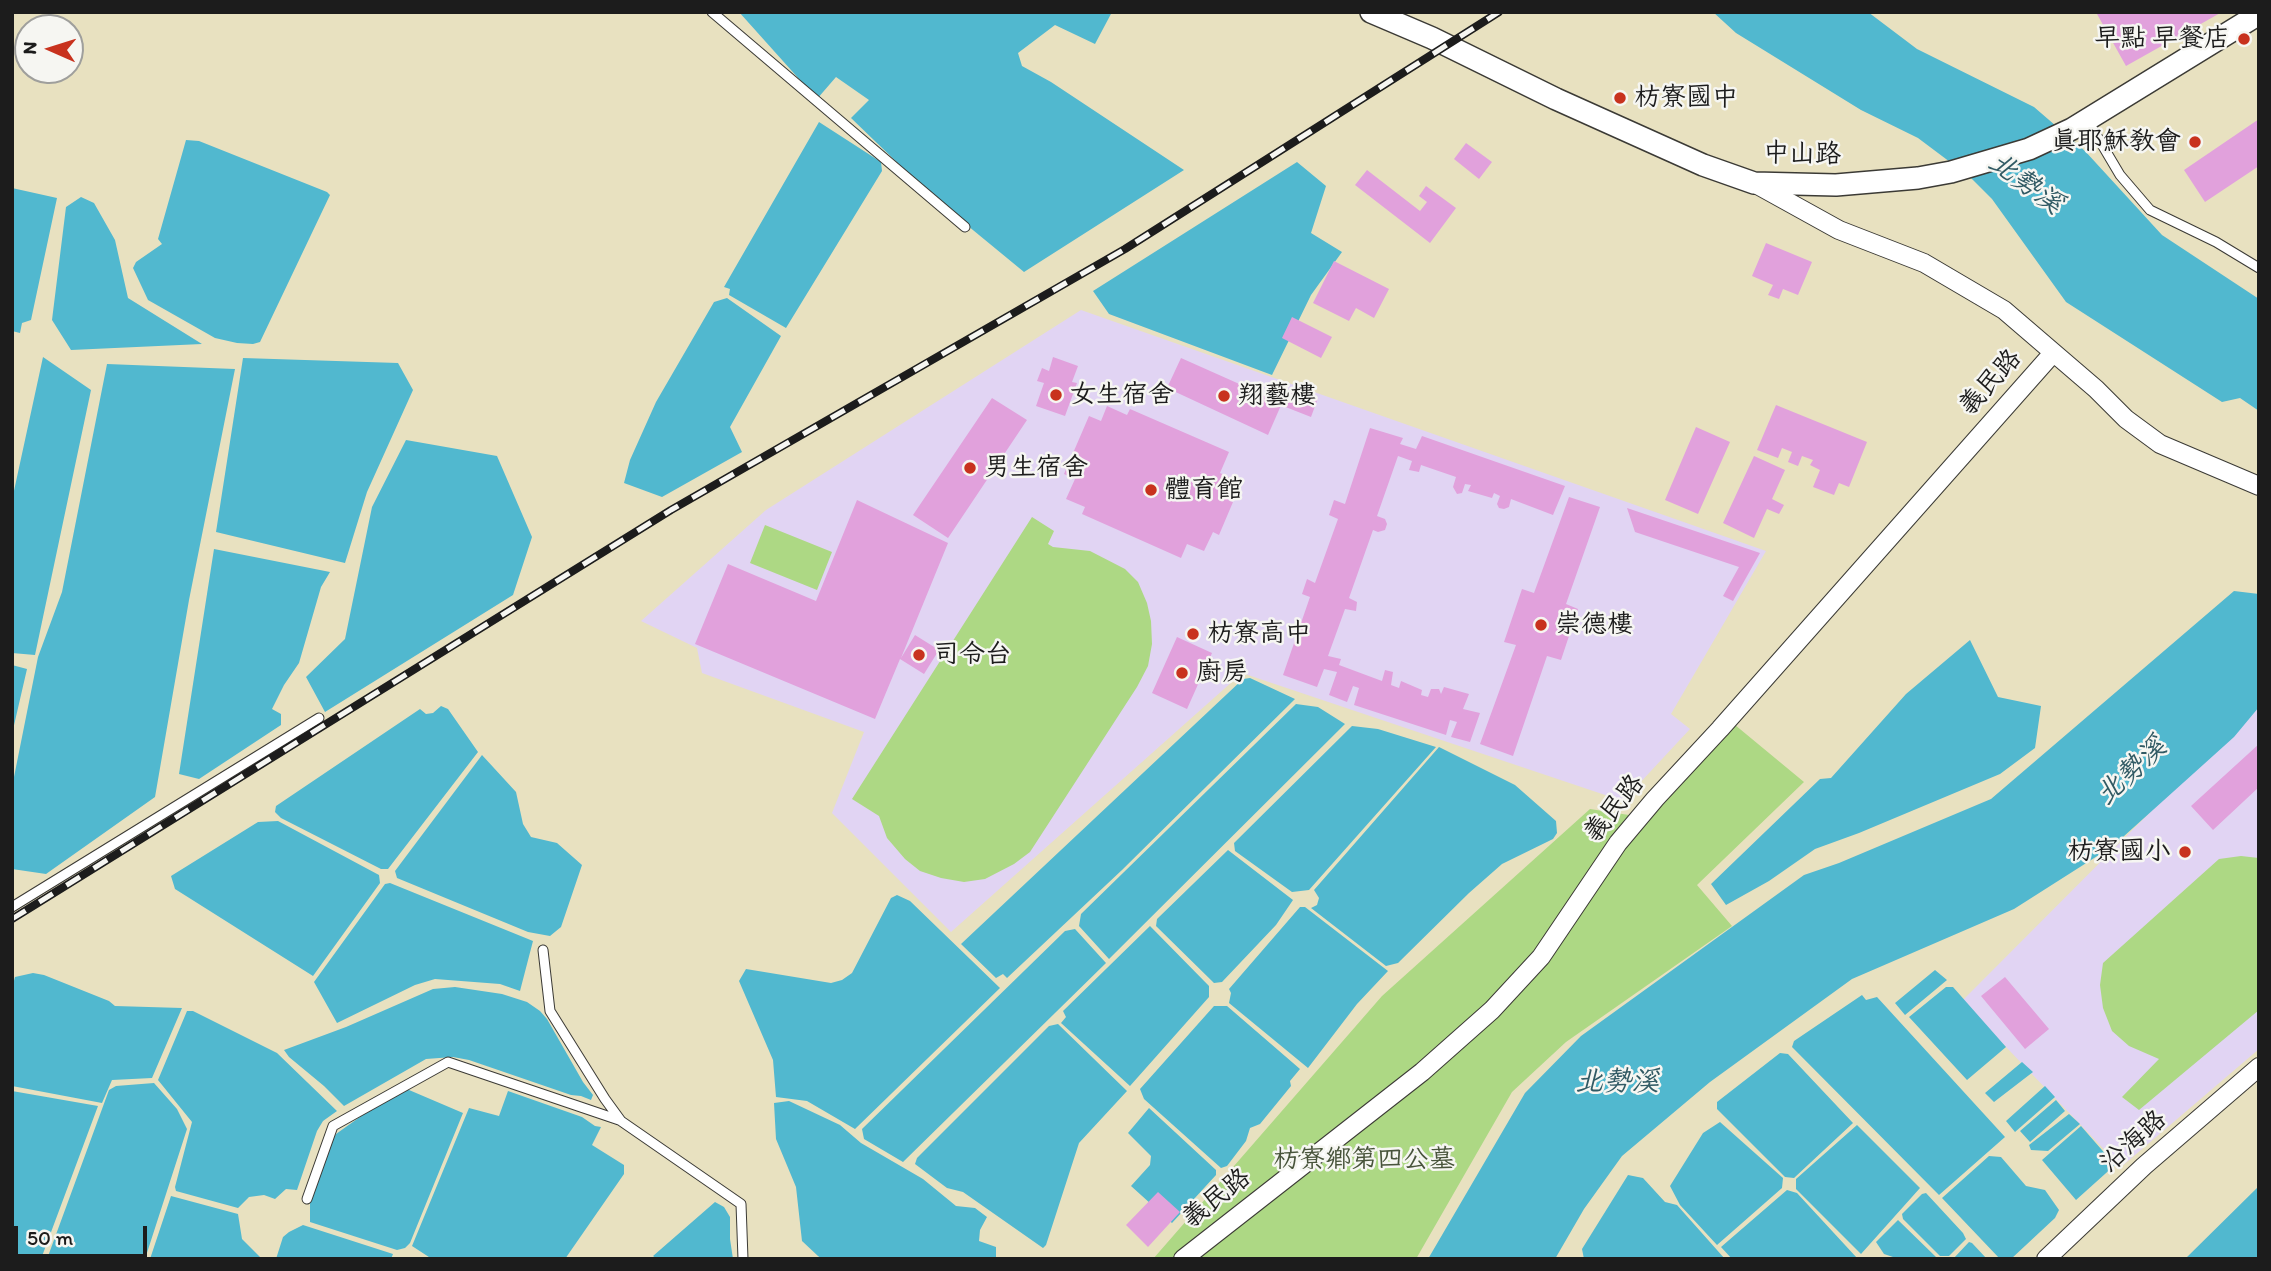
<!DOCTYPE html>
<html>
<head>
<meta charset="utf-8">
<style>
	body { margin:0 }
	#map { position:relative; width:2271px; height:1271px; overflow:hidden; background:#e8e1c0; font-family:Itim,sans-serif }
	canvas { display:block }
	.frame { position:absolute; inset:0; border:14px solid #1c1c1c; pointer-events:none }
	.north { position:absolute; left:14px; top:14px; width:70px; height:70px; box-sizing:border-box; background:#f6f6f2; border:2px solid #9f9f9c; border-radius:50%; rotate:273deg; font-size:19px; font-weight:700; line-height:28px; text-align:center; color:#1c1c1c }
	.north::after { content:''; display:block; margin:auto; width:24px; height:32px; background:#c8321e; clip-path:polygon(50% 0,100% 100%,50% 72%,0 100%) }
	.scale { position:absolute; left:14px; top:1226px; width:133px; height:32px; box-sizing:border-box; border:4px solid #1c1c1c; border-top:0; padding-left:9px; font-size:21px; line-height:24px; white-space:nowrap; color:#1c1c1c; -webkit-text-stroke:5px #f6f6f2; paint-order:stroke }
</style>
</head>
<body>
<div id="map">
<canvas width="2271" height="1271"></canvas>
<div class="frame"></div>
<div class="north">N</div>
<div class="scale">50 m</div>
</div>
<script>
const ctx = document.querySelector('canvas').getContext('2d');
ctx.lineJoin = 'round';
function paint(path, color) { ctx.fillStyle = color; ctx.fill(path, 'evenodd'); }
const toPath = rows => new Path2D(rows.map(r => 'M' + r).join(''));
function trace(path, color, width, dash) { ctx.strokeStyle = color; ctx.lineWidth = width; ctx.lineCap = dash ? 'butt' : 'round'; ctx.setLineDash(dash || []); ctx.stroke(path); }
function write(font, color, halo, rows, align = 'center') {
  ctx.font = font + ' Itim,"LXGW WenKai TC",sans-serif'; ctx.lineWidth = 5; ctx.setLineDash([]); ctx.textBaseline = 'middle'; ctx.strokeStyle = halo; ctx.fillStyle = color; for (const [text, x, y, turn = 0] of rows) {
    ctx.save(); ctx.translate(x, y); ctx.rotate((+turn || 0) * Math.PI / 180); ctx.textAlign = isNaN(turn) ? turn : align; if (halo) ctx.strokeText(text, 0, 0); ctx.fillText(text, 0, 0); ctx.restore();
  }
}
paint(toPath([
	[1081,310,1766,551,1671,714,1690,729,1623,801,1242,673,951,932,832,813,864,732,702,673,697,648,641,621,766,510],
	[2259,703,2259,1049,2121,1167,1962,1001]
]), '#e1d4f3');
paint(toPath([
	[1032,517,1054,531,1048,544,1053,547,1090,551,1125,569,1138,582,1147,603,1151,621,1152,644,1148,666,1137,687,1030,852,1014,864,985,879,964,882,941,878,920,871,905,859,887,838,879,816,852,799],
	[765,525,832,552,817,590,750,563],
	[1723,715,1804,782,1697,885,1732,926,1566,1042,1512,1092,1416,1259,1153,1259,1382,996,1590,809,1629,815],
	[2241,856,2259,858,2259,1010,2139,1110,2122,1097,2159,1059,2129,1046,2112,1031,2103,1008,2100,985,2103,963,2219,859]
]), '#add884');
paint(toPath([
	[739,12,1112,12,1095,44,1055,25,1018,53,1022,66,1051,82,1184,170,1024,272,934,198,851,118,869,100,836,77,817,99],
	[1713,12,1868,12,1917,49,2034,107,2085,151,2162,235,2259,299,2259,411,2240,398,2222,402,2066,302,1992,199,1970,177,1918,138,1861,110,1736,33],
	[819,122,881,162,882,171,786,328,729,295,730,289,724,287],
	[186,140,199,141,327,192,330,195,260,342,253,344,237,343,215,338,148,300,133,268,136,262,162,244,158,239],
	[1297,162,1326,186,1311,233,1342,252,1311,295,1272,375,1109,314,1093,291],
	[12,188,57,198,31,320,22,323,20,333,12,331],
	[81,197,94,203,115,240,128,298,202,344,71,350,52,320,66,207],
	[727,298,781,336,730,427,742,452,662,497,624,483,630,460,656,402,714,302],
	[43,357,91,390,35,655,12,653,12,500],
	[243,358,398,363,413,390,367,492,345,563,216,532],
	[107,364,235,369,189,600,155,797,46,874,12,869,12,787,38,657,62,592],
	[406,440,497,456,532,537,513,595,325,712,306,677,345,639,372,507],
	[214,549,330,572,321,587,299,663,284,685,272,709,281,714,281,725,199,779,179,774],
	[2234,591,2259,594,2259,707,2234,737,2113,846,2014,909,1852,979,1710,1082,1622,1156,1584,1209,1555,1259,1428,1259,1525,1093,1581,1036,1804,875,1839,863,1991,799],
	[1970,640,1998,697,2041,706,2035,748,2000,774,1859,833,1815,849,1769,881,1726,905,1711,884,1820,779,1831,778,1906,694],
	[12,665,27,669,12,734],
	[1250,678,1295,699,1122,870,1007,978,1003,974,996,978,961,944,1243,679],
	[1296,704,1318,707,1345,724,1109,959,1079,926,1081,914],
	[441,706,448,709,478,752,388,869,381,869,281,818,275,812,276,806,420,709,426,714,433,713],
	[1352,726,1378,729,1436,747,1309,890,1292,892,1235,851,1234,843],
	[1439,747,1515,785,1556,821,1557,833,1553,839,1502,864,1469,893,1398,963,1386,966,1311,908,1317,905,1319,898,1314,890],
	[482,755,516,792,523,824,531,837,557,843,582,865,561,927,550,936,528,932,397,878,395,871],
	[278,821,379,875,380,883,313,976,175,889,171,876,258,822],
	[1228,850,1293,900,1276,925,1222,982,1214,983,1156,926,1157,919],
	[390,883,533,941,520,991,500,984,435,979,415,985,337,1023,314,982,385,884],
	[897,895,910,901,1000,988,855,1129,807,1101,776,1097,773,1060,739,981,746,969,831,983,842,980,852,973,891,898],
	[1300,907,1305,907,1388,971,1357,1004,1308,1068,1229,1003,1231,993,1229,989],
	[1150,926,1209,986,1209,997,1130,1086,1061,1023,1066,1017,1063,1011],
	[1075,929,1106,963,903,1162,864,1139,862,1129,1065,931],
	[1935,970,1947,980,1905,1015,1895,1003],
	[33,973,44,975,109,1001,115,1006,182,1008,152,1078,112,1080,102,1103,12,1086,12,988,15,977],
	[455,987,502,994,527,1002,540,1011,547,1019,583,1082,593,1095,591,1100,581,1096,571,1095,469,1060,453,1057,426,1059,344,1106,324,1086,289,1057,284,1050,346,1027,433,989],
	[1946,987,1953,987,2006,1047,1967,1080,1909,1017],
	[1862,995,1866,1000,1877,997,2005,1137,1939,1195,1792,1047,1794,1041],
	[1214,1006,1227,1006,1300,1069,1290,1081,1291,1086,1260,1124,1250,1128,1246,1141,1227,1166,1221,1168,1144,1099,1140,1089],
	[187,1011,193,1011,277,1053,337,1111,323,1121,317,1131,297,1190,286,1189,275,1199,264,1195,249,1197,238,1208,176,1191,175,1187,192,1122,158,1080],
	[1058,1024,1127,1091,1079,1143,1046,1245,1043,1248,963,1192,947,1188,915,1164,917,1158,1049,1026],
	[1780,1053,1788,1054,1853,1123,1794,1178,1785,1177,1717,1109,1717,1102],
	[2022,1062,2033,1072,1994,1102,1985,1093],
	[154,1083,177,1109,187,1129,145,1259,47,1259,109,1090,116,1086],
	[2045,1086,2055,1097,2015,1132,2006,1121],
	[402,1087,463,1113,410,1243,405,1248,397,1250,310,1222,310,1203,326,1151,336,1134],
	[12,1091,98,1106,41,1259,12,1259],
	[508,1091,582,1117,595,1126,601,1127,592,1145,624,1165,624,1174,565,1259,432,1259,412,1246,469,1108,499,1116],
	[2056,1100,2065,1111,2030,1142,2020,1131],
	[789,1101,840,1125,861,1143,923,1179,956,1206,975,1208,987,1217,980,1230,979,1241,996,1247,996,1259,822,1259,818,1256,802,1241,796,1187,776,1139,774,1103],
	[1149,1108,1216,1170,1216,1175,1172,1223,1131,1186,1150,1165,1151,1156,1128,1133],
	[2069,1114,2080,1124,2048,1151,2031,1150,2029,1145],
	[1720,1122,1783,1178,1782,1188,1717,1245,1680,1205,1670,1186,1703,1133],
	[1857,1125,1920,1188,1861,1254,1796,1189,1796,1179],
	[2081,1126,2115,1165,2076,1200,2042,1160],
	[1989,1156,2001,1157,2026,1186,2045,1190,2059,1210,2055,1218,2011,1259,2000,1259,1942,1198],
	[1628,1175,1643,1178,1665,1202,1677,1205,1725,1259,1584,1259,1582,1249],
	[2259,1186,2259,1259,2185,1259],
	[1787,1190,1797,1193,1857,1258,1732,1259,1721,1247],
	[1926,1193,1963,1233,1966,1239,1949,1256,1940,1256,1903,1219,1902,1214,1922,1194],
	[171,1196,238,1214,242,1239,262,1259,150,1259],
	[715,1202,724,1207,730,1217,730,1239,733,1259,657,1259,653,1256],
	[1898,1220,1936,1257,1936,1259,1899,1259,1884,1254,1876,1242],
	[303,1225,393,1254,391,1259,276,1259,283,1237,289,1232],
	[1969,1242,1972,1243,1987,1259,1953,1259]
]), '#51b8cf');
paint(toPath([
	[2100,12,2222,12,2126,66,2097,14],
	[2259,119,2259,166,2205,202,2184,170],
	[1466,143,1492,162,1479,179,1454,159],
	[1367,170,1420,211,1427,202,1419,196,1426,186,1456,208,1430,243,1355,185],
	[1766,243,1812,262,1798,295,1783,289,1779,299,1768,295,1773,285,1752,276],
	[1334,261,1389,289,1374,318,1356,308,1349,321,1313,303],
	[1292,317,1332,337,1321,358,1282,338],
	[1053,357,1078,366,1072,382,1077,383,1065,416,1036,406,1044,383,1037,381,1042,368,1049,371],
	[1181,358,1282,403,1268,435,1167,388],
	[1290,387,1318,398,1311,417,1283,406],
	[992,398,1027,420,948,538,913,515],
	[1776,405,1867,442,1849,487,1839,483,1834,495,1813,487,1820,470,1810,465,1813,460,1802,456,1798,466,1788,462,1792,452,1782,448,1778,458,1757,450],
	[1107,406,1127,415,1130,409,1229,452,1220,473,1237,481,1228,500,1233,502,1219,535,1213,532,1204,551,1187,544,1181,558,1082,514,1085,507,1066,499,1075,479,1064,474,1089,416,1101,421],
	[1696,427,1730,442,1698,514,1665,500],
	[1370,428,1403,438,1400,444,1416,449,1422,436,1565,486,1553,515,1511,499,1509,507,1504,509,1499,508,1497,504,1500,496,1494,493,1492,498,1468,491,1471,485,1465,484,1462,493,1457,494,1453,487,1456,477,1421,465,1419,472,1409,470,1412,461,1398,456,1377,516,1385,519,1387,524,1385,530,1378,532,1373,530,1349,598,1357,602,1356,611,1345,609,1328,656,1341,659,1339,665,1382,681,1385,670,1393,672,1391,685,1399,688,1401,681,1422,690,1421,695,1428,697,1431,689,1439,689,1441,694,1444,687,1469,694,1463,709,1480,713,1470,742,1451,737,1457,722,1450,720,1446,735,1354,705,1359,688,1353,686,1347,702,1329,695,1337,672,1324,669,1317,687,1283,675,1310,597,1302,594,1307,579,1315,583,1338,519,1329,515,1334,500,1345,504],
	[1754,456,1785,470,1772,499,1784,505,1779,514,1767,509,1754,538,1723,523],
	[1569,497,1600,507,1566,604,1578,609,1561,660,1547,656,1513,756,1480,744,1516,645,1504,642,1522,589,1534,593],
	[857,500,948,543,901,658,915,635,939,650,924,674,900,659,875,719,695,644,728,564,816,601],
	[1627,508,1760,553,1733,601,1723,596,1739,567,1635,532],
	[1177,637,1212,653,1187,709,1152,693],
	[2259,744,2259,787,2213,830,2191,806],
	[2005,977,2049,1029,2025,1049,1981,996],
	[1158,1192,1180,1212,1148,1247,1126,1225]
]), '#e1a1dc');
const service = toPath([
	[712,12,965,227],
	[2088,121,2120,175,2150,210,2216,242,2259,268],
	[12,907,319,718],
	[543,950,550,1011,605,1099,621,1121,741,1204,743,1259],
	[307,1199,333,1126,448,1062,619,1120]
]);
const minor = toPath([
	[1754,183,1839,230,1924,263,2004,310,2096,389,2126,419,2160,444,2259,486],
	[1183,1259,1422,1072,1492,1010,1541,957,1618,843,1655,799,1720,729,2053,353],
	[2046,1259,2144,1166,2259,1067]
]);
const tertiary = toPath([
	[1371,12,1432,38,1556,99,1703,165,1754,183,1836,185,1918,178,1951,172,2029,149,2072,129,2259,14]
]);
trace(service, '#3b3a35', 11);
trace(minor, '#3b3a35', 20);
trace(tertiary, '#3b3a35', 24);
trace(service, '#fff', 9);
trace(minor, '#fff', 18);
trace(tertiary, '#fff', 21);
const rail = toPath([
	[12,919,671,510,1125,249,1499,12]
]);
trace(rail, '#1c1c1c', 8);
trace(rail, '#f6f6f2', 5, [16]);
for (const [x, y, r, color] of [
	[2244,39,7,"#c8321e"],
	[1620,98,7,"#c8321e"],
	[2195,142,7,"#c8321e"],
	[1056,395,7,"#c8321e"],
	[1224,396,7,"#c8321e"],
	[970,468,7,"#c8321e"],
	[1151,490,7,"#c8321e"],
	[1541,625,7,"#c8321e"],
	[1193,634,7,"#c8321e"],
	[919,655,7,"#c8321e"],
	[1182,673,7,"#c8321e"],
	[2185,852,7,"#c8321e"]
]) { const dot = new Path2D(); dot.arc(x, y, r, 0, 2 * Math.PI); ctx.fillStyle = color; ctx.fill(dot); trace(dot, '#f6f6f2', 2.5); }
write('26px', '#1c1c1c', '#f6f6f2', [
	["早點 早餐店",2230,39,"right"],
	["枋寮國中",1634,98],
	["真耶穌教會",2181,142,"right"],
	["女生宿舍",1070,395],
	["翔藝樓",1238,396],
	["男生宿舍",984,468],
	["體育館",1165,490],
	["崇德樓",1555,625],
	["枋寮高中",1207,634],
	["司令台",933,655],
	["廚房",1196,673],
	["枋寮國小",2171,852,"right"]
], 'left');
write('26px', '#1c1c1c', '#f6f6f2', [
	["中山路",1802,155,1],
	["義民路",1991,383,-48],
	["義民路",1615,809,-51],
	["沿海路",2134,1142,-42],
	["義民路",1217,1199,-38]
]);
write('26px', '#48543b', '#f6f6f2', [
	["枋寮鄉第四公墓",1364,1160]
]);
write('italic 28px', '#315a64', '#f6f6f2', [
	["北勢溪",2025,184,36],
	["北勢溪",2132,772,-43],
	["北勢溪",1617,1083]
]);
</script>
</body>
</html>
